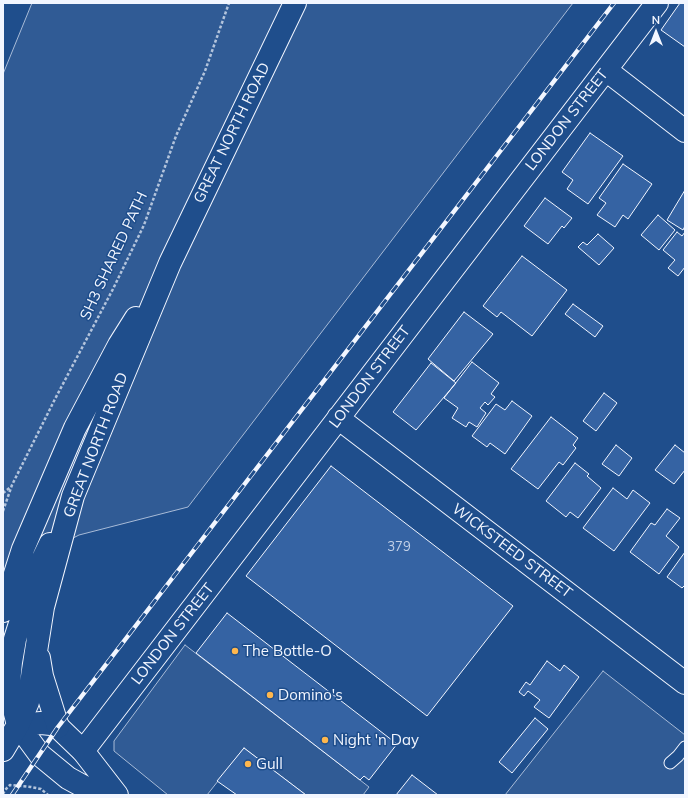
<!DOCTYPE html>
<html>
<head>
<meta charset="utf-8">
<style>
	body { margin:0 }
	#map { position:relative; width:688px; height:798px; overflow:hidden; background:#1f4e8c; font-family:Mulish,sans-serif }
	canvas { display:block }
	.frame { position:absolute; inset:0; border:4px solid #f2f6ff; pointer-events:none }
	.north { position:absolute; left:636px; top:12px; width:40px; height:40px; -webkit-text-stroke:3px #1f4e8c; paint-order:stroke; rotate:0deg; font-size:11px; font-weight:700; line-height:16px; text-align:center; color:#f2f6ff }
	.north::after { content:''; display:block; margin:auto; width:14px; height:18px; background:#f2f6ff; clip-path:polygon(50% 0,100% 100%,50% 72%,0 100%) }
</style>
</head>
<body>
<div id="map">
<canvas width="688" height="798"></canvas>
<div class="frame"></div>
<div class="north">N</div>
</div>
<script>
const ctx = document.querySelector('canvas').getContext('2d');
ctx.lineJoin = 'round';
function paint(path, color) { ctx.fillStyle = color; ctx.fill(path, 'evenodd'); }
const toPath = rows => new Path2D(rows.map(r => 'M' + r).join(''));
function trace(path, color, width, dash) { ctx.strokeStyle = color; ctx.lineWidth = width; ctx.lineCap = dash ? 'butt' : 'round'; ctx.setLineDash(dash || []); ctx.stroke(path); }
function write(font, color, halo, rows, align = 'center') {
  ctx.font = font + ' Mulish,sans-serif'; ctx.lineWidth = 3; ctx.setLineDash([]); ctx.textBaseline = 'middle'; ctx.strokeStyle = halo; ctx.fillStyle = color; for (const [text, x, y, turn = 0] of rows) {
    ctx.save(); ctx.translate(x, y); ctx.rotate((+turn || 0) * Math.PI / 180); ctx.textAlign = isNaN(turn) ? turn : align; if (halo) ctx.strokeText(text, 0, 0); ctx.fillText(text, 0, 0); ctx.restore();
  }
}
const built = toPath([
	[32,3,573,3,188,507,79,535,3,574,3,74,32,3],
	[185,645,360,780,369,787,363,795,306,795,244,748,207,795,168,795,114,751,114,741,185,645],
	[603,671,685,735,685,795,505,795,603,671]
]);
paint(built, '#305b95');
trace(built, '#a8bbd7', 1);
const building = toPath([
	[680,3,685,3,685,47,661,30,680,3],
	[590,133,623,156,588,204,567,189,573,180,562,172,590,133],
	[623,164,652,184,628,219,623,215,615,227,597,215,606,203,599,198,623,164],
	[685,190,685,226,683,230,667,220,685,190],
	[545,198,572,218,564,228,562,226,548,244,524,226,545,198],
	[658,215,675,230,659,250,641,235,658,215],
	[677,232,682,236,685,232,685,267,678,276,668,268,675,260,663,250,677,232],
	[598,234,614,248,599,265,578,247,583,242,587,245,598,234],
	[522,256,567,290,532,336,501,312,497,317,483,306,522,256],
	[573,304,603,326,595,337,565,314,573,304],
	[464,312,493,334,454,381,428,359,464,312],
	[472,362,499,383,491,394,495,397,488,405,485,402,480,408,486,413,477,427,469,422,466,427,452,418,458,408,444,398,472,362],
	[431,363,456,383,416,430,393,412,431,363],
	[604,393,617,403,596,431,583,421,604,393],
	[512,401,532,416,505,454,490,443,487,447,472,436,496,404,505,410,512,401],
	[551,417,578,438,573,445,576,448,563,465,559,462,538,489,511,469,551,417],
	[616,445,632,458,619,476,602,464,616,445],
	[675,445,685,453,685,470,674,484,655,470,675,445],
	[575,463,589,474,587,476,601,488,578,518,570,512,566,517,546,501,575,463],
	[331,466,513,606,427,716,246,576,331,466],
	[613,488,627,499,633,490,650,503,614,551,583,528,613,488],
	[667,509,680,518,666,536,679,547,659,574,630,552,651,523,655,525,667,509],
	[685,552,685,585,682,588,667,577,685,552],
	[227,613,397,744,369,780,364,776,360,780,196,653,227,613],
	[547,661,560,671,564,665,579,677,549,718,534,707,540,700,528,691,524,696,519,692,526,682,530,685,547,661],
	[535,718,548,729,512,773,499,762,535,718],
	[244,748,306,795,237,795,217,781,244,748],
	[412,775,438,795,396,795,412,775]
]);
paint(building, '#3563a3');
trace(building, '#f2f6ff', 1);
const lane = toPath([
	[670,763,678,756,685,747]
]);
const street = toPath([
	[606,70,685,131],
	[338,418,685,683],
	[83,751,657,3]
]);
const secondary = toPath([
	[18,725,41,723,51,724,58,727,83,751,117,795],
	[18,725,40,755,68,778,99,795]
]);
const highway = toPath([
	[3,611,23,549,75,428,119,345,136,318],
	[39,658,42,676,58,727],
	[18,725,13,706,9,683,11,662,15,639,36,573,50,544],
	[3,750,18,725,28,702,43,607,73,496,170,263,295,3]
]);
trace(lane, '#f2f6ff', 13);
trace(street, '#f2f6ff', 24);
trace(secondary, '#f2f6ff', 24);
trace(highway, '#f2f6ff', 24);
trace(toPath([
	[3,493,12,486],
	[3,511,12,485,55,399,113,289,144,225,176,136,205,71,229,3],
	[3,794,5,790,10,785,31,787,41,789,48,795]
]), '#b3c4dc', 2.5, [3, 2]);
trace(lane, '#1f4e8c', 11);
trace(street, '#1f4e8c', 22);
trace(secondary, '#1f4e8c', 22);
trace(highway, '#1f4e8c', 22);
const rail = toPath([
	[12,795,58,727,614,3]
]);
trace(rail, '#f2f6ff', 4.5);
trace(rail, '#1f4e8c', 3, [9]);
for (const [x, y, r, color] of [
	[235,651,4,"#ffb74d"],
	[270,695,4,"#ffb74d"],
	[325,740,4,"#ffb74d"],
	[248,764,4,"#ffb74d"]
]) { const dot = new Path2D(); dot.arc(x, y, r, 0, 2 * Math.PI); ctx.fillStyle = color; ctx.fill(dot); trace(dot, '#1f4e8c', 1.5); }
write('13px', '#c3d1e8', null, [
	["379",399,547]
]);
write('15px', '#f2f6ff', '#1f4e8c', [
	["LONDON STREET",567,120,-52],
	["GREAT NORTH ROAD",232,133,-64],
	["SH3 SHARED PATH",114,256,-65],
	["LONDON STREET",370,377,-53],
	["GREAT NORTH ROAD",96,445,-69],
	["WICKSTEED STREET",512,551,37],
	["LONDON STREET",173,634,-52]
]);
write('15px', '#f2f6ff', '#1f4e8c', [
	["The Bottle-O",243,651],
	["Domino's",278,695],
	["Night 'n Day",333,740],
	["Gull",256,764]
], 'left');
</script>
</body>
</html>
